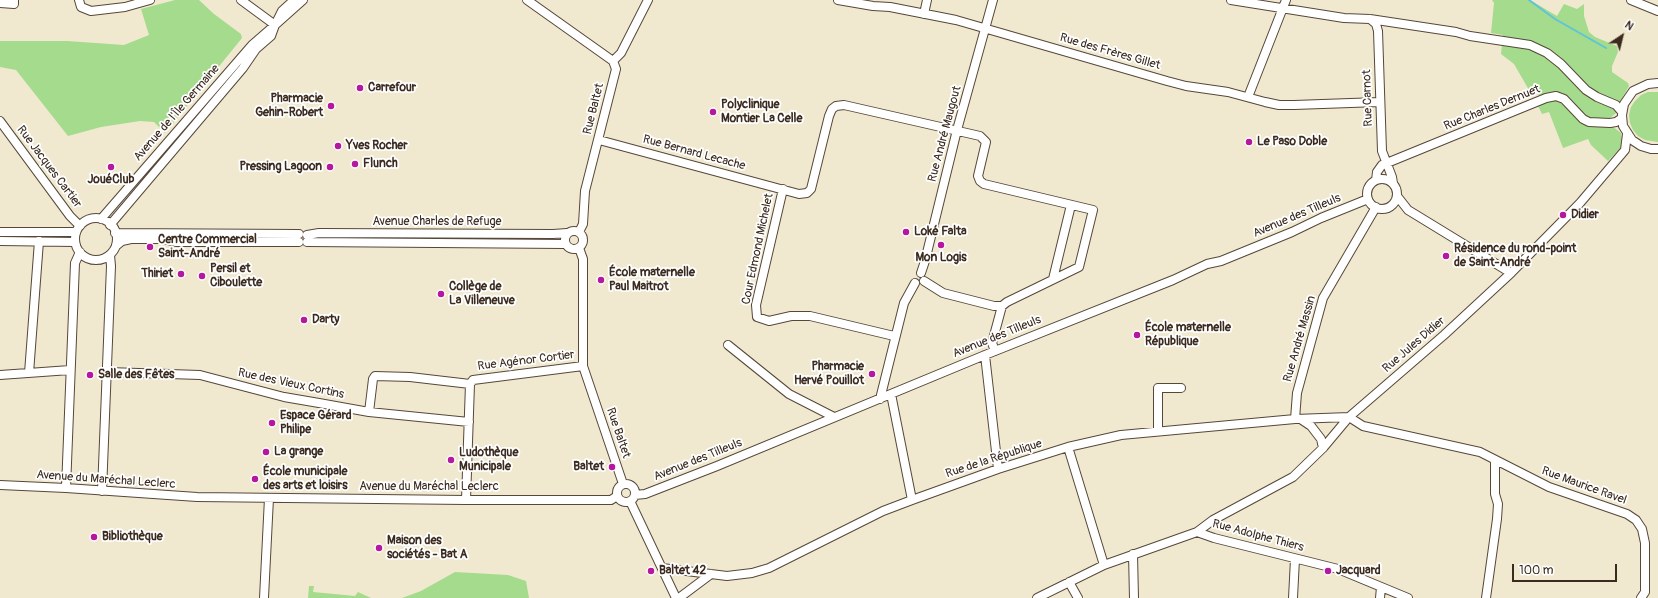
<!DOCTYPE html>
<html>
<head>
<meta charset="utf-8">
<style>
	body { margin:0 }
	#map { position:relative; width:1658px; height:598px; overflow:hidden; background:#f0e9d0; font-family:Pangolin,sans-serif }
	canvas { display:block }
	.north { position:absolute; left:1602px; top:16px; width:40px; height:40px; -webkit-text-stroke:3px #fff; paint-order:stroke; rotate:35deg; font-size:11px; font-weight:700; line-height:16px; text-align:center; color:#3b2a1e }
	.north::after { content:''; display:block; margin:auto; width:14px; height:18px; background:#3b2a1e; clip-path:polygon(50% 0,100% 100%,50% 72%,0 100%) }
	.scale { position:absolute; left:1512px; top:564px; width:105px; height:18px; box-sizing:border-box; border:2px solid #3b2a1e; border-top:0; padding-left:5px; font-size:12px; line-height:14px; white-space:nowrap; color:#3b2a1e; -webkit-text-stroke:3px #fff; paint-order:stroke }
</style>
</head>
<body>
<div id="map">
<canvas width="1658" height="598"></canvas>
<div class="north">N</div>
<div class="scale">100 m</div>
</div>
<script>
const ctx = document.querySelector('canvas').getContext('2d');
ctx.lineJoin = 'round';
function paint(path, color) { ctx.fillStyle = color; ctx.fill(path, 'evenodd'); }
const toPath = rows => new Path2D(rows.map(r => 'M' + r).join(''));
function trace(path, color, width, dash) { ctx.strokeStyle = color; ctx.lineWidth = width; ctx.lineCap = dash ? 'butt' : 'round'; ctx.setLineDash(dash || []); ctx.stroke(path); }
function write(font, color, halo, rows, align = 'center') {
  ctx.font = font + ' Pangolin,sans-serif'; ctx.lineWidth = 3.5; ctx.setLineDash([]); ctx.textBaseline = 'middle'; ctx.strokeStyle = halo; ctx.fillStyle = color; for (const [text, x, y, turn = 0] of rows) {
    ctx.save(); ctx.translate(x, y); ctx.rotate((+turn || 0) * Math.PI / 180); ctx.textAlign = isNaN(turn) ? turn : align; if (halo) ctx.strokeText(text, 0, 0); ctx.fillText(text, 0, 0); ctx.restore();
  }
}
paint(toPath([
	[175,0,199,0,214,14,241,34,242,38,165,133,154,122,140,121,101,127,68,136,16,70,0,67,0,41,67,41,124,45,149,35,141,9],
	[1492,0,1530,0,1557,16,1564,4,1577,9,1584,4,1584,16,1589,32,1595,37,1617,46,1618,52,1612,66,1612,72,1628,83,1629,86,1621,100,1616,113,1610,118,1612,126,1621,133,1623,145,1608,161,1591,145,1588,139,1563,148,1549,112,1542,114,1538,106,1539,96,1536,88,1529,90,1514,64,1501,54,1503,35,1491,33,1494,3],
	[1648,92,1658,92,1658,142,1645,140,1638,136,1633,130,1630,123,1629,115,1631,107,1635,101,1641,95],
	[455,572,508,575,526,581,529,598,402,598,421,591],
	[309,586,314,586,313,592,355,596,358,592,371,598,308,598]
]), '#a4db8c');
trace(toPath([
	[1529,0,1555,19,1606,48]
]), '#5dc4da', 2);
const minor = toPath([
	[79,0,81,7,91,11,125,7,150,0],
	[241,0,275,25],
	[527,0,613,61],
	[838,0,873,6,890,7,956,20,1167,81,1186,86,1228,92,1265,102,1279,105,1294,105,1379,102],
	[1231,0,1344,18,1370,19,1456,32,1470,36,1530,45,1547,53,1561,64,1586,90,1597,97,1616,105,1622,112],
	[1631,0,1658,11],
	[0,3,14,4,14,0],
	[924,14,927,0],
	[1370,19,1376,24,1378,31,1382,151,1392,177,1393,183],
	[613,61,621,53,648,0],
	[1658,83,1648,84,1633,91,1624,104,1622,115,1623,126,1632,140,1641,146,1651,149,1658,149],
	[1248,97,1286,0],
	[0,121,70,216,80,226],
	[599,140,799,194,807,193,811,189,829,116,832,109,836,106,844,105,980,136,986,142,978,176,980,181,984,184,1093,210,1079,267,1007,302,1002,306,994,306,943,293,924,281],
	'1367 194a15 15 0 1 1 30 0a15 15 0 1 1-30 0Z',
	[1376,180,1377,172,1382,165,1546,98,1556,96,1564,99,1583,119,1589,122,1610,123,1616,122,1622,118],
	[783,189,756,305,757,317,769,321,791,316,810,316,894,336],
	[1397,196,1408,210,1511,273],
	'75 239a21 21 0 1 1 42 0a21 21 0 1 1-42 0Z',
	[101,219,252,45,275,25,282,11,294,0],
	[110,225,243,68,256,49,271,36,275,25,303,0],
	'565 240a9 9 0 1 1 18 0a9 9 0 1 1-18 0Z',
	[0,232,76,232],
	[579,232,583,224,585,191,616,69,613,61],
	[115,233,299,234],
	[307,235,319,233,553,234,567,233],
	[0,241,75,242],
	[307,242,565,244],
	[116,246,122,241,131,239,163,239,176,242,299,242],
	[579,248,583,259,583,366,623,484],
	[921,273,925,261,957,130,993,0],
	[1053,279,1071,205],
	[728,345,789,394,834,417],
	[995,351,992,343,1002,306],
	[985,355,998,469],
	[108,372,200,375,284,397,319,403,369,412,469,422],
	[29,373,39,241],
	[0,375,70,370],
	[891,394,912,500],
	[880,399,904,303,915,283],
	[369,412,373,379,375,376,410,377,470,384],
	[1295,419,1297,393,1323,298,1376,207],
	[1302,420,1311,426,1321,439,1323,448],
	[1158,431,1158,388,1181,388],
	[1068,447,1104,565],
	'617 493a9 9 0 1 1 18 0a9 9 0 1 1-18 0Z',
	[0,485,66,488,197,497,466,500,611,500,617,496],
	[66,488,75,263,80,252],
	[102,491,111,266,110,255],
	[635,495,645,494,717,466,985,355,1173,280,1207,264,1221,261,1292,232,1321,218,1368,199],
	[466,500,470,384,473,380,583,366],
	[630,501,676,598],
	[1197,532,1213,520,1293,477,1323,448,1349,417,1444,335,1511,273,1580,203,1625,150,1627,134],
	[1133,554,1134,598],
	[662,568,727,576,752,573,769,568,883,511,912,500,998,469,1068,447,1121,435,1295,419,1349,417,1363,426,1480,452,1549,487,1627,514,1636,520,1642,529,1645,543,1645,592,1641,598],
	[1069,582,1078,598],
	[264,598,269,498],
	[679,598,711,574],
	[1037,598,1104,565,1197,532,1214,538,1338,569,1408,598],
	[1293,598,1295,559],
	[1380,598,1381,587],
	[1486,598,1497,519,1498,504,1495,494,1495,460]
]);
trace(minor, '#564739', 10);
trace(minor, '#fff', 8);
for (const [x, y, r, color] of [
	[360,88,4,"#b5179e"],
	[331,106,4,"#b5179e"],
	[713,112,4,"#b5179e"],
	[1249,142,4,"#b5179e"],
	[338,146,4,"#b5179e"],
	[355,164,4,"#b5179e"],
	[111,167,4,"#b5179e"],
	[330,167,4,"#b5179e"],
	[1563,215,4,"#b5179e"],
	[906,232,4,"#b5179e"],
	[941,245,4,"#b5179e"],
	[150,247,4,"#b5179e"],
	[1446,256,4,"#b5179e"],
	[181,274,4,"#b5179e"],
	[202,276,4,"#b5179e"],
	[601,280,4,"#b5179e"],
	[441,294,4,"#b5179e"],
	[304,320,4,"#b5179e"],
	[1137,335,4,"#b5179e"],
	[872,374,4,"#b5179e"],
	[90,375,4,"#b5179e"],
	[272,423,4,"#b5179e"],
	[266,452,4,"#b5179e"],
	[451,460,4,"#b5179e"],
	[612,467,4,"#b5179e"],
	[255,479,4,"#b5179e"],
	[94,537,4,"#b5179e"],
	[379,548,4,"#b5179e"],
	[651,571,4,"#b5179e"],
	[1328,571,4,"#b5179e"]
]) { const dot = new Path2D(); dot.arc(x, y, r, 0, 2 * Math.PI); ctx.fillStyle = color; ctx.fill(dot); trace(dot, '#fff', 1.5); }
write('12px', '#3b2a1e', '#fff', [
	["Rue des Frères Gillet",1110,52,16],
	["Rue Carnot",1368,98,-92],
	["Rue Charles Dernuet",1492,108,-22],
	["Rue Baltet",594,109,-76],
	["Avenue de l'Île Germaine",177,113,-49],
	["Rue André Maugout",945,134,-75],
	["Rue Bernard Lecache",694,153,15],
	["Rue Jacques Cartier",49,167,53],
	["Avenue des Tilleuls",1297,216,-23],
	["Avenue Charles de Refuge",437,222],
	["Cour Edmond Michelet",758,249,-78],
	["Avenue des Tilleuls",997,337,-22],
	["Rue André Massin",1300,339,-74],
	["Rue Jules Didier",1414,345,-41],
	["Rue Agénor Cortier",526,361,-7],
	["Rue des Vieux Cortins",291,384,12],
	["Rue Baltet",618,433,71],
	["Rue de la République",994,459,-18],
	["Avenue des Tilleuls",698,460,-22],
	["Avenue du Maréchal Leclerc",106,480,4],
	["Rue Maurice Ravel",1584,486,20],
	["Avenue du Maréchal Leclerc",429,487],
	["Rue Adolphe Thiers",1258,536,15]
]);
write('bold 12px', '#3b2a1e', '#fff', [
	["Carrefour",368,88],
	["Pharmacie",323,99,"right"],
	["Gehin-Robert",323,113,"right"],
	["Polyclinique",721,105],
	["Montier La Celle",721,119],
	["Le Paso Doble",1257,142],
	["Yves Rocher",346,146],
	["Flunch",363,164],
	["Pressing Lagoon",322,167,"right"],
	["JouéClub",111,180,"center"],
	["Didier",1571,215],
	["Loké Falta",914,232],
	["Centre Commercial",158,240],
	["Saint-André",158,254],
	["Résidence du rond-point",1454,249],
	["de Saint-André",1454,263],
	["Mon Logis",941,258,"center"],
	["Persil et",210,269],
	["Ciboulette",210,283],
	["École maternelle",609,273],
	["Paul Maitrot",609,287],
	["Thiriet",173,274,"right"],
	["Collège de",449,287],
	["La Villeneuve",449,301],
	["Darty",312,320],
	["École maternelle",1145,328],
	["République",1145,342],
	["Pharmacie",864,367,"right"],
	["Hervé Pouillot",864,381,"right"],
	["Salle des Fêtes",98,375],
	["Espace Gérard",280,416],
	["Philipe",280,430],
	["La grange",274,452],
	["Ludothèque",459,453],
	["Municipale",459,467],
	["Baltet",604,467,"right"],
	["École municipale",263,472],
	["des arts et loisirs",263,486],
	["Bibliothèque",102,537],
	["Maison des",387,541],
	["sociétés - Bat A",387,555],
	["Baltet 42",659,571],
	["Jacquard",1336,571]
], 'left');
</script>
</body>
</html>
